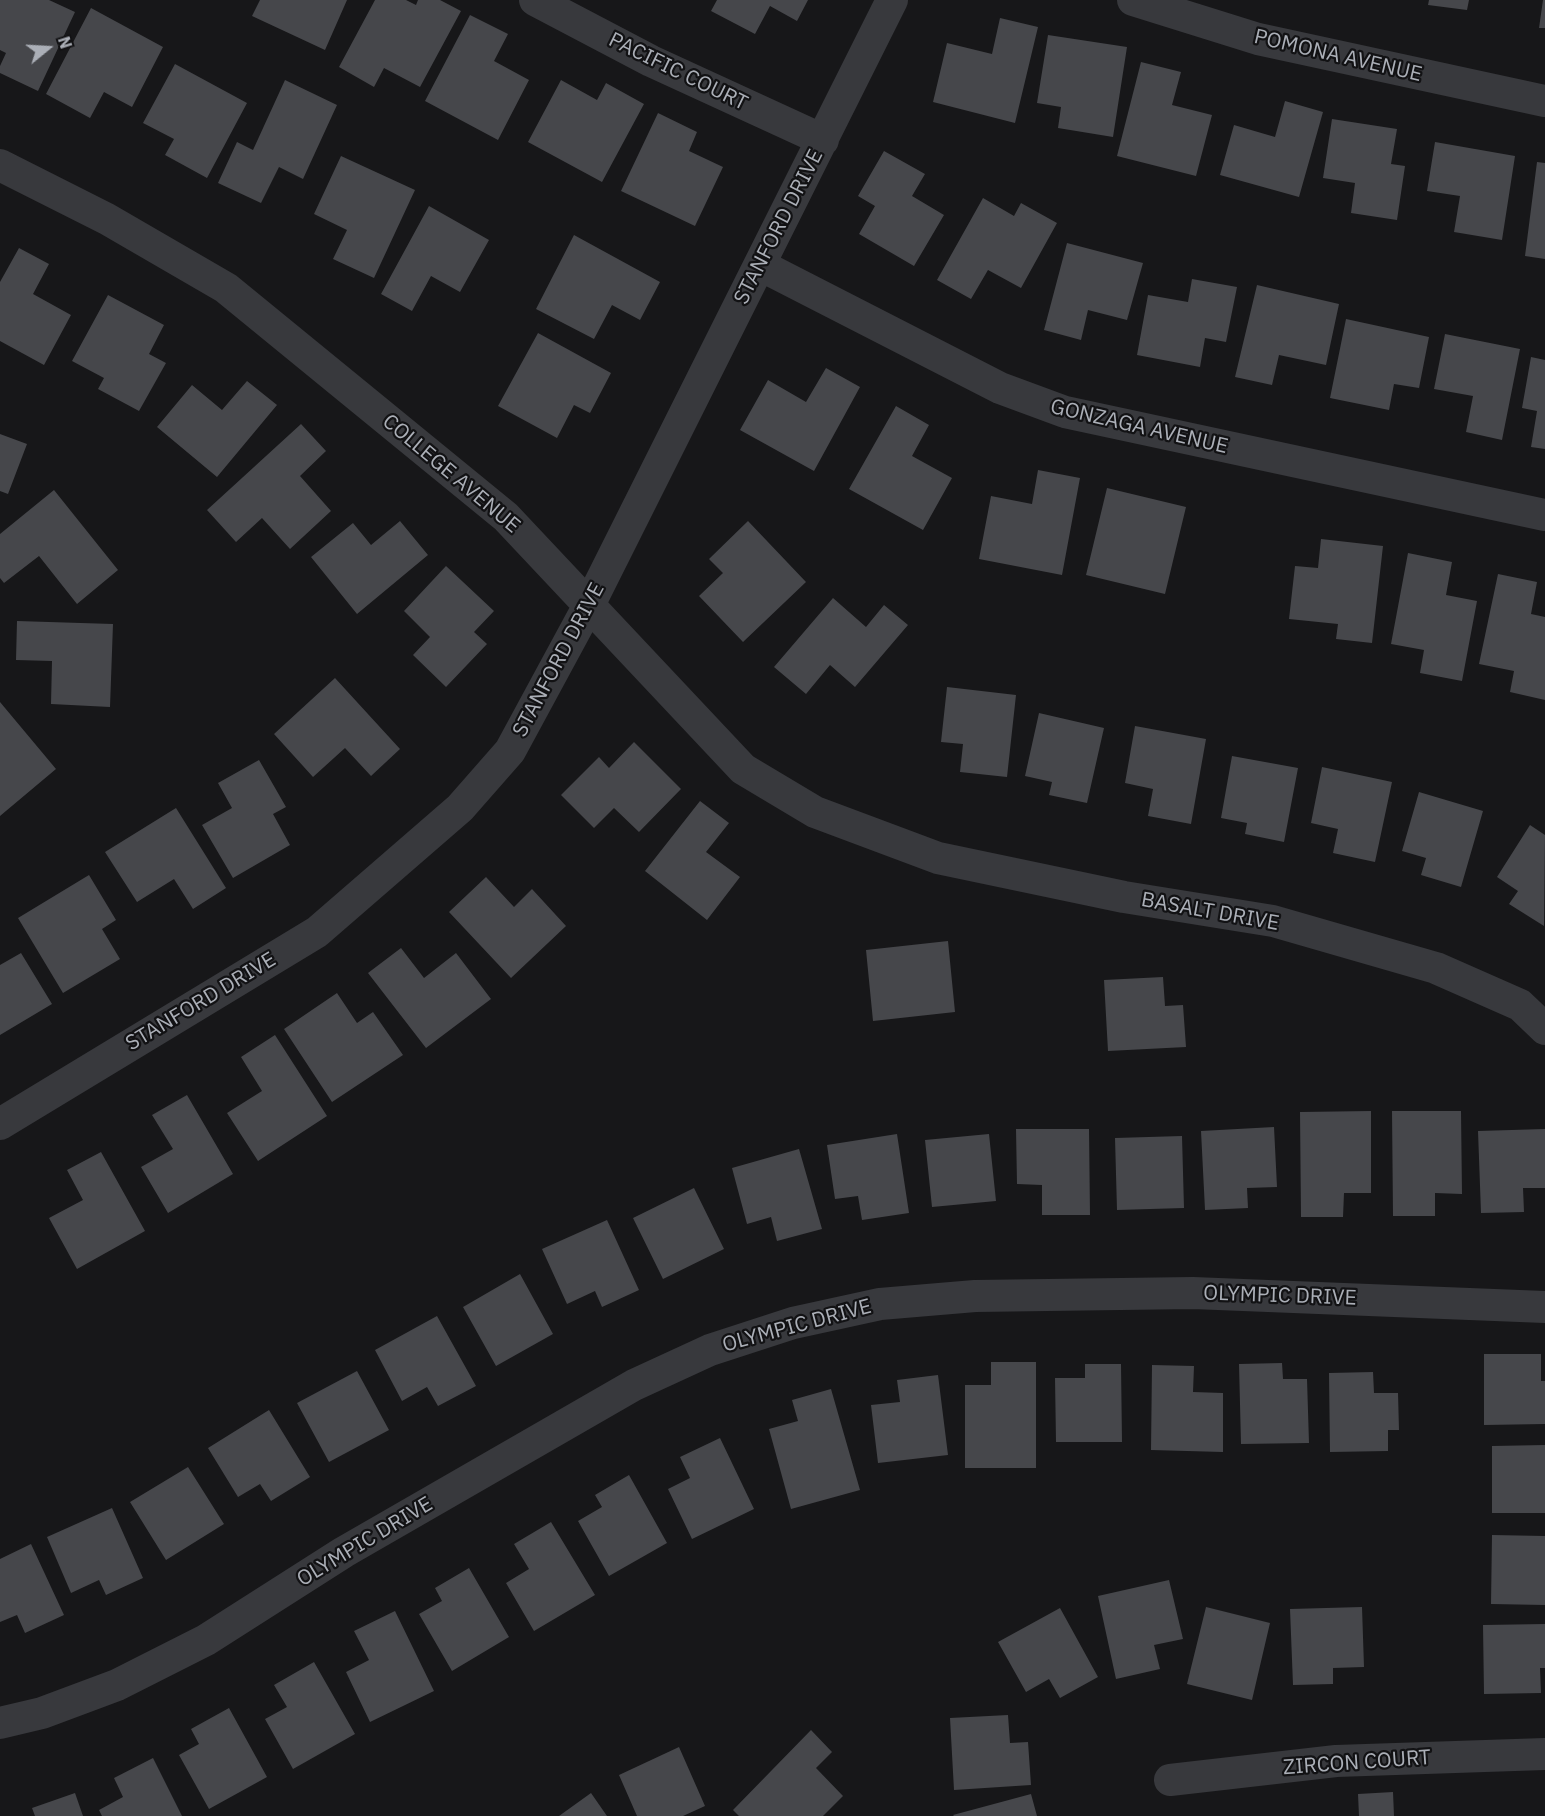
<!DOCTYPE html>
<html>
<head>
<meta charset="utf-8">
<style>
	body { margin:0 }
	#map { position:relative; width:1545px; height:1816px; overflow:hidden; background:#171719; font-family:"IBM Plex Sans",sans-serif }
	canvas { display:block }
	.north { position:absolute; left:18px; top:18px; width:60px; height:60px; -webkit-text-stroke:4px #121214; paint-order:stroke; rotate:72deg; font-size:16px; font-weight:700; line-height:24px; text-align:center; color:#abafb7 }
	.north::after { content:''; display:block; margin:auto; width:21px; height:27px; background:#abafb7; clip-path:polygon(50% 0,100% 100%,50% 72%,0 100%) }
</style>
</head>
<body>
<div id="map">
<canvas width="1545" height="1816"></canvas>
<div class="north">N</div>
</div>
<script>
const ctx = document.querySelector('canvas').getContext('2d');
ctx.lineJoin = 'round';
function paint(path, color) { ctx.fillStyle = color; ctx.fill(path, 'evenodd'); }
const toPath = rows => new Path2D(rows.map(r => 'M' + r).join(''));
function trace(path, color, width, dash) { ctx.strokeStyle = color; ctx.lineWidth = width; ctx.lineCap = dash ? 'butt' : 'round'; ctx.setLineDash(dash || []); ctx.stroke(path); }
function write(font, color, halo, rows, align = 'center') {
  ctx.font = font + ' "IBM Plex Sans",sans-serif'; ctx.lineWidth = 4.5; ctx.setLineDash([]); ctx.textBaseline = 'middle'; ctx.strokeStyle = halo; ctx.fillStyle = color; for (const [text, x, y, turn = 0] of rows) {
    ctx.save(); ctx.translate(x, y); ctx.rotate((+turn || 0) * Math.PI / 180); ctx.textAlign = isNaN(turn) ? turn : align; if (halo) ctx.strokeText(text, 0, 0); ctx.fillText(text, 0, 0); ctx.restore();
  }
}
paint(toPath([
	[0,0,49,0,75,12,38,91,0,73,0,66,6,53,0,50],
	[260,0,347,0,325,50,252,16],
	[375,0,406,0,416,5,418,0,440,0,461,11,420,87,384,68,374,87,339,67],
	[717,0,808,0,797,21,770,6,755,34,711,11],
	[1429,0,1469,0,1467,10,1428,5],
	[1543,0,1545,0,1545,28,1539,28],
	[91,8,163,47,132,107,104,92,90,118,46,94],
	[470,15,508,34,494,61,529,80,498,140,425,101],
	[1000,18,1038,27,1015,123,933,102,947,43,992,54],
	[1048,35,1127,47,1113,137,1058,128,1061,107,1037,103],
	[1141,62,1181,72,1172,105,1212,115,1196,176,1117,156],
	[175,64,247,103,207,178,165,155,174,139,143,123],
	[285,80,337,105,303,179,279,167,261,203,218,183,237,142,253,150],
	[561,80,597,100,606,83,644,104,602,182,528,142],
	[1285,101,1323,112,1299,197,1220,175,1234,125,1275,137],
	[658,113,697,132,689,151,723,167,695,226,621,191],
	[1332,119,1397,129,1391,164,1405,166,1397,220,1351,213,1355,183,1323,178],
	[1435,142,1515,156,1502,240,1454,232,1460,196,1427,191],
	[884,151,925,174,912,196,944,215,914,266,859,234,875,206,858,196],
	[341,156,415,190,374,278,333,259,347,230,314,214],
	[1537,162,1545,163,1545,259,1525,256],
	[983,198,1014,216,1021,203,1057,223,1021,288,988,270,971,299,937,280],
	[429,206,489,240,460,292,431,276,412,311,381,294],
	[574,235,660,282,640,320,612,305,594,339,536,309],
	[1067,243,1143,263,1127,320,1088,310,1081,340,1044,330],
	[19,248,49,264,33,294,71,315,44,365,0,341,0,282],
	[1192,279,1237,287,1226,342,1205,338,1200,367,1137,355,1148,295,1188,302],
	[1257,285,1339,304,1326,365,1279,355,1272,385,1235,377],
	[108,295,164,325,149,354,166,363,139,411,98,389,104,378,72,361],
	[1346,319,1429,337,1419,388,1394,384,1389,410,1330,398],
	[538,333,611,373,590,413,574,405,557,438,498,406],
	[1445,334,1520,349,1502,440,1466,432,1473,396,1434,389],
	[1531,357,1545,360,1545,449,1531,447,1537,411,1522,408],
	[826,368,860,387,814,471,740,430,768,380,806,402],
	[247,381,277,405,217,477,157,427,192,385,222,410],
	[896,406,929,425,912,456,952,478,923,530,849,489],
	[301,424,326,451,300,476,331,511,290,549,262,518,236,542,207,510],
	[0,434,27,444,8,494,0,491],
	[1038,470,1080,478,1062,575,979,559,991,496,1032,504],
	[1107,488,1186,507,1165,594,1086,575],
	[54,490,118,570,77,604,39,556,4,583,0,578,0,534],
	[400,521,428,555,357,614,311,557,353,523,371,545],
	[748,521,806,582,743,642,699,596,723,573,709,559],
	[1321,539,1383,546,1372,643,1336,639,1338,624,1289,619,1295,566,1318,568],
	[1408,553,1452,562,1446,595,1477,601,1462,681,1420,673,1424,650,1391,644],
	[446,566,494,611,474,632,487,644,446,687,413,655,430,637,404,611],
	[1498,574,1537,582,1531,614,1545,617,1545,700,1510,692,1514,671,1479,664],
	[833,598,866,627,884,605,908,625,855,687,830,665,806,694,774,667],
	[17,621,113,624,110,707,51,704,52,661,16,660],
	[335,678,400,749,371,776,345,748,313,777,274,734],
	[947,687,1016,695,1007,777,960,772,963,744,941,742],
	[0,702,56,769,0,816],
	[1039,713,1104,728,1087,803,1049,795,1052,782,1025,776],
	[1135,726,1206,739,1191,824,1148,816,1153,789,1125,783],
	[634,742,681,789,639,832,614,808,594,828,561,795,599,757,609,768],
	[1232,756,1298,768,1284,842,1245,834,1247,823,1221,818],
	[259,760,286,807,273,814,290,845,233,878,202,825,232,808,218,783],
	[1322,767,1392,782,1375,862,1333,853,1338,829,1311,823],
	[1419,792,1483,811,1461,887,1421,875,1426,858,1402,851],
	[700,801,729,823,706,852,740,877,707,920,645,871],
	[176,808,226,888,193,909,174,879,137,902,105,852],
	[1530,825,1545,835,1544,926,1509,904,1518,891,1497,877],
	[89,875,116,920,102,929,120,959,63,993,18,918],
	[486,877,514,907,532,889,566,926,511,978,449,912],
	[948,941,955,1012,873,1021,866,950],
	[401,948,424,978,456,953,491,999,426,1048,368,973],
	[21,953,52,1004,0,1035,0,965],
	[1163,977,1165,1006,1183,1005,1186,1047,1108,1051,1104,980],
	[337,993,357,1023,373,1012,403,1055,332,1102,284,1029],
	[275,1035,327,1116,258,1161,227,1113,262,1091,241,1057],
	[187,1095,233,1174,168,1213,141,1167,173,1149,152,1115],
	[1371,1111,1371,1193,1344,1193,1343,1217,1301,1217,1300,1112],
	[1392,1111,1461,1111,1462,1194,1435,1193,1435,1216,1393,1216],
	[1274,1127,1277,1187,1247,1188,1248,1208,1205,1210,1201,1131],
	[1016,1129,1089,1129,1090,1215,1042,1215,1042,1185,1017,1184],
	[1545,1129,1545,1188,1523,1188,1524,1212,1481,1213,1478,1131],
	[897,1134,909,1213,862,1220,858,1196,835,1199,827,1145],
	[989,1134,996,1201,932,1207,925,1140],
	[1182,1136,1184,1208,1117,1210,1115,1138],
	[799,1149,822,1229,777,1241,771,1217,747,1224,732,1168],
	[101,1152,145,1231,77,1269,49,1218,83,1200,67,1170],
	[694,1188,724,1249,663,1279,633,1218],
	[607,1220,639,1290,602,1307,595,1291,567,1304,542,1249],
	[520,1274,553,1334,496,1366,463,1307],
	[437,1316,476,1386,438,1406,427,1387,402,1401,375,1350],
	[1484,1354,1541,1354,1541,1381,1545,1381,1545,1424,1484,1425],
	[991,1362,1036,1362,1036,1468,965,1468,965,1385,991,1385],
	[1282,1363,1283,1379,1307,1379,1309,1443,1241,1444,1239,1364],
	[1085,1364,1121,1364,1122,1442,1056,1442,1055,1378,1085,1378],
	[1152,1365,1194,1366,1193,1392,1223,1393,1223,1452,1151,1450],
	[357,1371,389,1430,329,1462,297,1403],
	[1373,1372,1374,1393,1398,1393,1399,1430,1388,1430,1388,1451,1330,1452,1329,1373],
	[938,1375,948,1455,878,1463,871,1405,900,1402,897,1380],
	[831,1389,860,1490,791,1509,769,1429,798,1421,792,1400],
	[269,1410,310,1477,271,1501,260,1484,238,1497,208,1448],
	[720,1438,754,1509,692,1539,668,1489,690,1478,680,1457],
	[1545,1445,1545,1513,1492,1513,1492,1446],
	[188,1467,224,1524,166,1560,130,1502],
	[629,1475,667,1543,609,1576,578,1521,602,1507,595,1495],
	[112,1508,143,1578,106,1595,99,1580,71,1593,47,1537],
	[551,1522,595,1595,534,1631,506,1583,529,1569,514,1544],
	[1492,1535,1545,1536,1545,1605,1491,1604],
	[31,1544,64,1615,25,1633,17,1615,0,1622,0,1559],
	[469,1568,509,1637,452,1671,419,1614,442,1601,435,1588],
	[1169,1580,1183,1639,1154,1645,1160,1669,1116,1679,1098,1596],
	[1206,1607,1270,1623,1252,1700,1187,1684],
	[1362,1607,1364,1667,1333,1668,1333,1684,1293,1685,1290,1609],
	[1060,1608,1098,1677,1060,1698,1049,1679,1026,1692,998,1642],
	[395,1611,434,1691,370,1722,346,1672,369,1660,354,1631],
	[1545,1624,1545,1668,1540,1668,1541,1693,1484,1694,1483,1625],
	[314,1662,355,1734,293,1769,265,1719,287,1707,274,1685],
	[229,1708,267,1777,209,1809,179,1755,199,1744,191,1729],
	[1008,1715,1010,1743,1028,1742,1031,1785,954,1790,950,1718],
	[811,1730,832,1752,816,1768,843,1796,823,1816,739,1816,733,1810],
	[679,1747,705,1806,683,1816,637,1816,619,1775],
	[153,1758,182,1816,102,1816,99,1810,123,1797,114,1778],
	[1393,1792,1394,1816,1359,1816,1358,1794],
	[75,1793,83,1816,35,1816,32,1808],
	[591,1793,607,1816,559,1816],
	[1031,1794,1037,1816,954,1816,953,1815]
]), '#46474b');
trace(toPath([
	[535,0,651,61,823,140],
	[1133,0,1258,39,1545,101],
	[0,165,107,219,226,288,506,517,743,769,815,812,938,858,1124,897,1273,921,1436,968,1520,1005,1545,1029],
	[760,265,1000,388,1065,412,1545,515],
	[0,1124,317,932,460,808,510,751,589,605,892,0],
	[0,1723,42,1713,117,1685,206,1640,344,1552,634,1385,710,1350,793,1323,880,1304,975,1296,1193,1293,1545,1307],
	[1170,1780,1336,1761,1545,1754]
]), '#38393d', 32);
write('21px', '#abafb7', '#121214', [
	["POMONA AVENUE",1338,56,13],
	["PACIFIC COURT",678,72,26],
	["STANFORD DRIVE",779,227,-63],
	["GONZAGA AVENUE",1139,427,13],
	["COLLEGE AVENUE",451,474,40],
	["STANFORD DRIVE",559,660,-62],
	["BASALT DRIVE",1210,912,10],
	["STANFORD DRIVE",201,1002,-31],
	["OLYMPIC DRIVE",1280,1296,2],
	["OLYMPIC DRIVE",797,1326,-15],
	["OLYMPIC DRIVE",365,1542,-31],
	["ZIRCON COURT",1357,1763,-4]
]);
</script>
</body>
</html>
